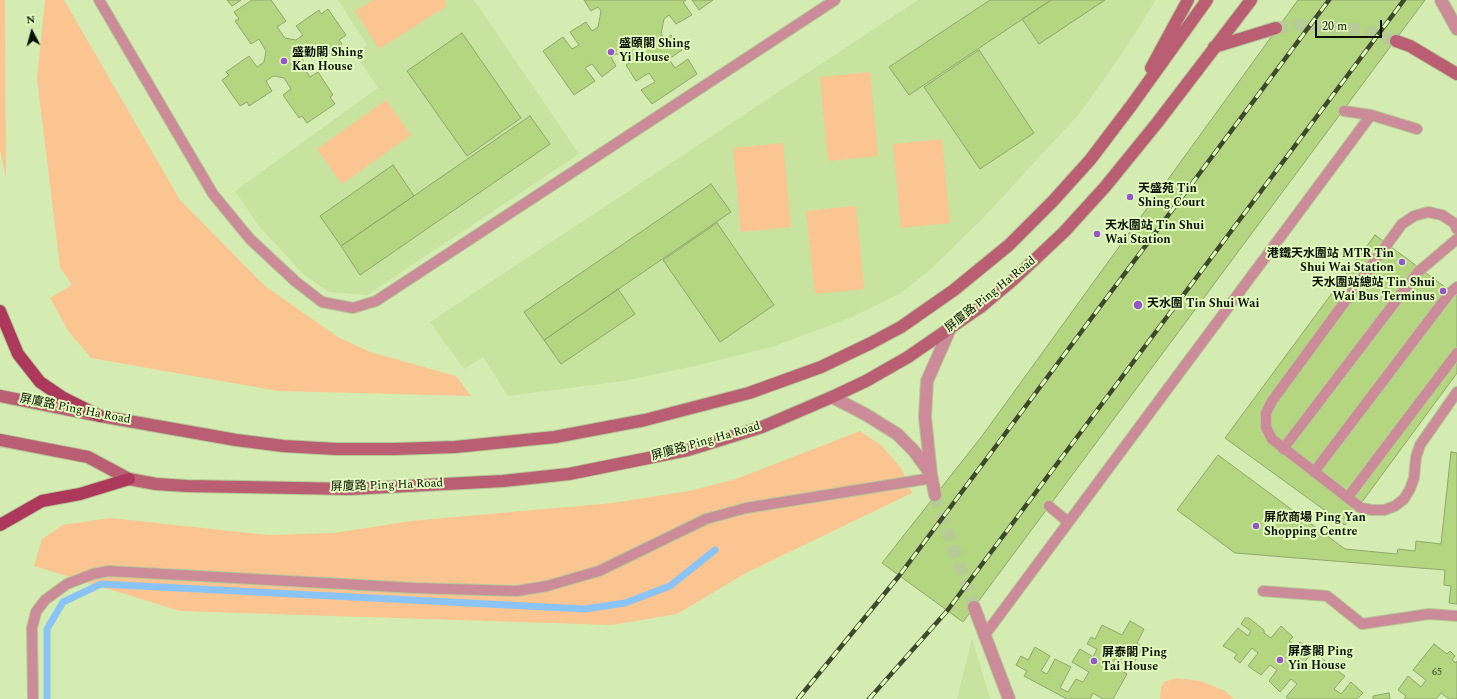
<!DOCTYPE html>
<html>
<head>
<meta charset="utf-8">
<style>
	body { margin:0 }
	#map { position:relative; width:1457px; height:699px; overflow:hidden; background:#d4ecb2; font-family:Spectral,serif }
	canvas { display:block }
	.north { position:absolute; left:12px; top:12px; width:40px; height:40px; -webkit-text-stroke:3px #e2fabe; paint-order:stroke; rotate:354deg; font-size:11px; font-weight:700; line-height:16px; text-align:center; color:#0b1201 }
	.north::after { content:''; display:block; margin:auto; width:14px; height:18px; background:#0b1201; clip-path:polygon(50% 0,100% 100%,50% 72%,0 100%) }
	.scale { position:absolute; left:1315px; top:20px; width:67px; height:18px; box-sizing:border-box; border:2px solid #0b1201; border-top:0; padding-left:5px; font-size:12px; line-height:14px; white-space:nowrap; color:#0b1201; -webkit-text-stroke:3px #e2fabe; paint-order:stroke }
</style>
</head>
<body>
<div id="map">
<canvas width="1457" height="699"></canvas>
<div class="north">N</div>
<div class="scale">20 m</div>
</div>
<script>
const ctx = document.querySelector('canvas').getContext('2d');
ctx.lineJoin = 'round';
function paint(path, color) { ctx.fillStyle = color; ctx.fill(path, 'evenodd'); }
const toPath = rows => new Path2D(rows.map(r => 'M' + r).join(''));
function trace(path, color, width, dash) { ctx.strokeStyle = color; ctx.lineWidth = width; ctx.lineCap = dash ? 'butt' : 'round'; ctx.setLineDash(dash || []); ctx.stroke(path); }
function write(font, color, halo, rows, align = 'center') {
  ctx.font = font + ' Spectral,"Noto Sans TC",serif'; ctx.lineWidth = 4; ctx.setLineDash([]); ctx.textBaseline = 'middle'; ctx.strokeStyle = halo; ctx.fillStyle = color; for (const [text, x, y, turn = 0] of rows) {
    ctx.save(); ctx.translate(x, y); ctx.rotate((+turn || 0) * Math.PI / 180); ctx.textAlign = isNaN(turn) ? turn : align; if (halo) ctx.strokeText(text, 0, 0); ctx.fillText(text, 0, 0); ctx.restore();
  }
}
paint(toPath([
	[338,0,474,0,579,154,367,295,329,292,304,275,259,226,235,191,378,88,355,54,367,45],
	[918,0,1156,0,1121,55,1080,113,985,216,932,268,901,293,850,318,772,347,695,366,623,381,508,396,483,357,464,369,430,322],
	[972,638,986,685,990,699,957,699]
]), '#c8e2a0');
paint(toPath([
	[0,0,5,0,6,178,0,150],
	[45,0,64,0,180,200,265,286,338,337,370,352,456,376,471,396,278,391,91,358,69,332,50,298,72,285,60,267,37,79],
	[373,0,444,0,447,6,379,49,355,11],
	[870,72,878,156,828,161,820,77],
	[386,100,411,135,342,184,317,149],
	[942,139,950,223,901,228,893,144],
	[783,143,791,227,741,232,733,148],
	[856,206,864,289,815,294,806,211],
	[860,431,882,446,901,468,912,493,746,573,677,614,612,625,180,611,34,566,42,539,63,525,110,518,268,535,334,533,411,521,612,503,689,491,736,479],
	[1176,678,1201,681,1225,691,1234,699,1160,699,1161,687,1164,682]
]), '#fac591');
trace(toPath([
	[47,699,47,629,63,602,101,584,585,609,625,603,670,586,715,550]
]), '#8ac4f7', 7);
const building = toPath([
	[227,0,241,0,232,6,227,0],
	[252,0,271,0,286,21,277,27,285,38,296,40,303,35,296,26,319,10,321,14,328,9,346,35,339,40,342,44,320,60,312,49,304,54,302,65,310,77,318,72,333,95,330,97,335,104,307,123,302,116,299,118,283,95,291,89,284,78,273,76,266,81,272,91,249,106,247,102,240,106,222,80,229,75,226,72,249,56,257,67,264,62,266,51,259,39,251,44,235,21,239,19,234,12,252,0],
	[584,0,686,0,683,2,692,15,676,24,669,15,664,19,661,34,665,39,671,35,682,50,669,59,675,68,688,59,697,74,652,104,641,90,655,82,649,73,636,81,626,65,633,60,629,55,616,54,611,57,616,66,602,77,592,64,585,68,595,81,574,95,543,51,563,37,572,49,579,45,570,32,586,22,592,31,598,27,601,11,598,7,591,11,584,0],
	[692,0,713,0,699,10,692,0],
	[990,0,1051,0,909,95,889,67,990,0],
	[1051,0,1105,0,1039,44,1022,19,1051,0],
	[1298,0,1425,0,963,622,882,563,982,436,1298,0],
	[462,33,521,118,467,156,407,71,462,33],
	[979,50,1034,133,980,169,924,87,979,50],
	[530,116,550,144,360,275,341,246,530,116],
	[393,165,414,196,341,246,320,216,393,165],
	[711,184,731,212,544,340,524,312,711,184],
	[717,223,774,305,720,342,663,260,717,223],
	[1375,235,1457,296,1457,373,1345,525,1225,438,1375,235],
	[618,289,635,314,561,364,544,340,618,289],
	[1451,452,1457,453,1457,604,1449,603,1451,586,1444,585,1445,570,1235,553,1177,510,1218,455,1345,549,1397,554,1398,549,1415,551,1416,541,1441,544,1451,452],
	[1245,618,1249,618,1264,630,1264,633,1271,638,1281,626,1293,637,1289,641,1296,646,1300,642,1313,651,1303,664,1309,669,1319,656,1325,661,1324,662,1345,676,1334,689,1341,694,1351,682,1363,693,1357,699,1289,699,1286,697,1297,684,1291,679,1280,692,1269,681,1277,670,1270,665,1261,675,1248,666,1258,653,1252,648,1240,663,1234,658,1237,654,1223,646,1238,628,1248,636,1251,631,1241,624,1245,618],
	[1130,621,1144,629,1137,643,1143,647,1131,668,1115,659,1112,665,1127,674,1113,699,1103,699,1093,693,1090,699,1067,699,1024,676,1027,671,1016,665,1021,656,1028,660,1035,647,1050,656,1041,671,1047,674,1055,659,1071,667,1060,688,1068,692,1076,679,1083,682,1089,672,1072,662,1080,649,1093,657,1097,649,1087,644,1091,637,1095,639,1102,625,1122,635,1130,621],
	[1434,644,1447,654,1450,651,1455,656,1452,660,1456,663,1457,661,1457,699,1449,699,1441,693,1436,699,1404,699,1406,696,1398,690,1408,676,1421,687,1426,680,1413,670,1434,644],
	[1389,693,1390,699,1373,699,1373,696,1389,693]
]);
paint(building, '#b5d680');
trace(building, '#90a66e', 1);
trace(toPath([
	[935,495,974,607]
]), '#b6cb97', 12, [12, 6]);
trace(toPath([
	[1276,28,1297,25,1363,30,1396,41]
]), '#b6cb97', 12, [12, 6]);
const service = toPath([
	[99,0,213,194,250,239,295,281,322,302,353,308,376,301,835,0],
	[1344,111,1371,115,1417,129],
	[1457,229,1454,223,1442,215,1428,212,1414,216,1402,224,1272,401,1266,413,1266,427,1272,439,1361,508,1372,510,1384,510,1395,506,1404,499,1410,489,1414,478,1416,457,1420,445,1457,392],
	[1283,449,1418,272,1457,239],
	[1314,472,1449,294,1457,287],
	[1348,497,1457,353],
	[1049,506,1068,522],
	[1263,591,1327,596,1362,624,1429,614,1457,616],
	[984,636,1371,115],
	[33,699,32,628,36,612,45,600,67,584,93,574,109,571,415,588,517,591,547,586,599,571,706,519,746,508,932,478]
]);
const minor = toPath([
	[832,397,865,414,897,434,914,451,930,473],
	[935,495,931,474,925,417,927,381,950,329],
	[974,607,1009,699]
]);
const tertiary = toPath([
	[1441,0,1457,29]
]);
const secondary = toPath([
	[1396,41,1410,46,1457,74],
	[1214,47,1276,28],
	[1151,68,1188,0],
	[0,396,100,416,236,440,283,446,336,449,395,449,455,447,555,437,645,420,749,393,821,367,871,343,901,327,954,290,1009,245,1053,201,1090,160,1131,106,1207,0],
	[0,440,88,457,129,479,156,484,187,486,350,489,503,481,569,474,688,450,762,427,832,397,866,381,908,357,982,306,1013,280,1064,232,1105,187,1157,123,1251,0]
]);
const primary = toPath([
	[0,311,18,354,40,382,62,397,100,416],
	[0,525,42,501,80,494,129,479]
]);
trace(service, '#b4c996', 12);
trace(minor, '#b4c996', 14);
trace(tertiary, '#b4c996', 14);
trace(secondary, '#b4c996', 14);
trace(primary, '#b4c996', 14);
trace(service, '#cb8b98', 10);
trace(minor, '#cb8b98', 12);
trace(tertiary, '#cb8b98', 12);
trace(secondary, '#ba5e74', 12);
trace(primary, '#ac395b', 12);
const rail = toPath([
	[798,699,899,576,1329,0],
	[869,699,947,611,1404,0]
]);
trace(rail, '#3d482d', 4.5);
trace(rail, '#e2fabe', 3, [9]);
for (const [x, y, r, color] of [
	[611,52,4,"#9556cc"],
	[284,61,4,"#9556cc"],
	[1130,197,4,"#9556cc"],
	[1097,234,4,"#9556cc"],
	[1402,262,4,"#9556cc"],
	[1443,291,4,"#9556cc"],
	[1138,305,5,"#9556cc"],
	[1256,526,4,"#9556cc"],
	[1280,660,4,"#9556cc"],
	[1094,661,4,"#9556cc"]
]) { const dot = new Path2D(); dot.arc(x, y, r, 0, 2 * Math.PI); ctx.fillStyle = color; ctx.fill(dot); trace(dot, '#e2fabe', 1.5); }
write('10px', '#364321', null, [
	["65",1437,673]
]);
write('bold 12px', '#0b1201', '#e2fabe', [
	["盛頤閣 Shing",619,45],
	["Yi House",619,59],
	["盛勤閣 Shing",292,54],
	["Kan House",292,68],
	["天盛苑 Tin",1138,190],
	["Shing Court",1138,204],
	["天水圍站 Tin Shui",1105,227],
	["Wai Station",1105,241],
	["港鐵天水圍站 MTR Tin",1394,255,"right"],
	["Shui Wai Station",1394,269,"right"],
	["天水圍站總站 Tin Shui",1435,284,"right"],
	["Wai Bus Terminus",1435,298,"right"],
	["天水圍 Tin Shui Wai",1147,305],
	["屏欣商場 Ping Yan",1264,519],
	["Shopping Centre",1264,533],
	["屏彥閣 Ping",1288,653],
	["Yin House",1288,667],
	["屏泰閣 Ping",1102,654],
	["Tai House",1102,668]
], 'left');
write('12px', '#0b1201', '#e2fabe', [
	["屏廈路 Ping Ha Road",991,295,-39],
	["屏廈路 Ping Ha Road",75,410,11],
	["屏廈路 Ping Ha Road",706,442,-16],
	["屏廈路 Ping Ha Road",387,486,-2]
]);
</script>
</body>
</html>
